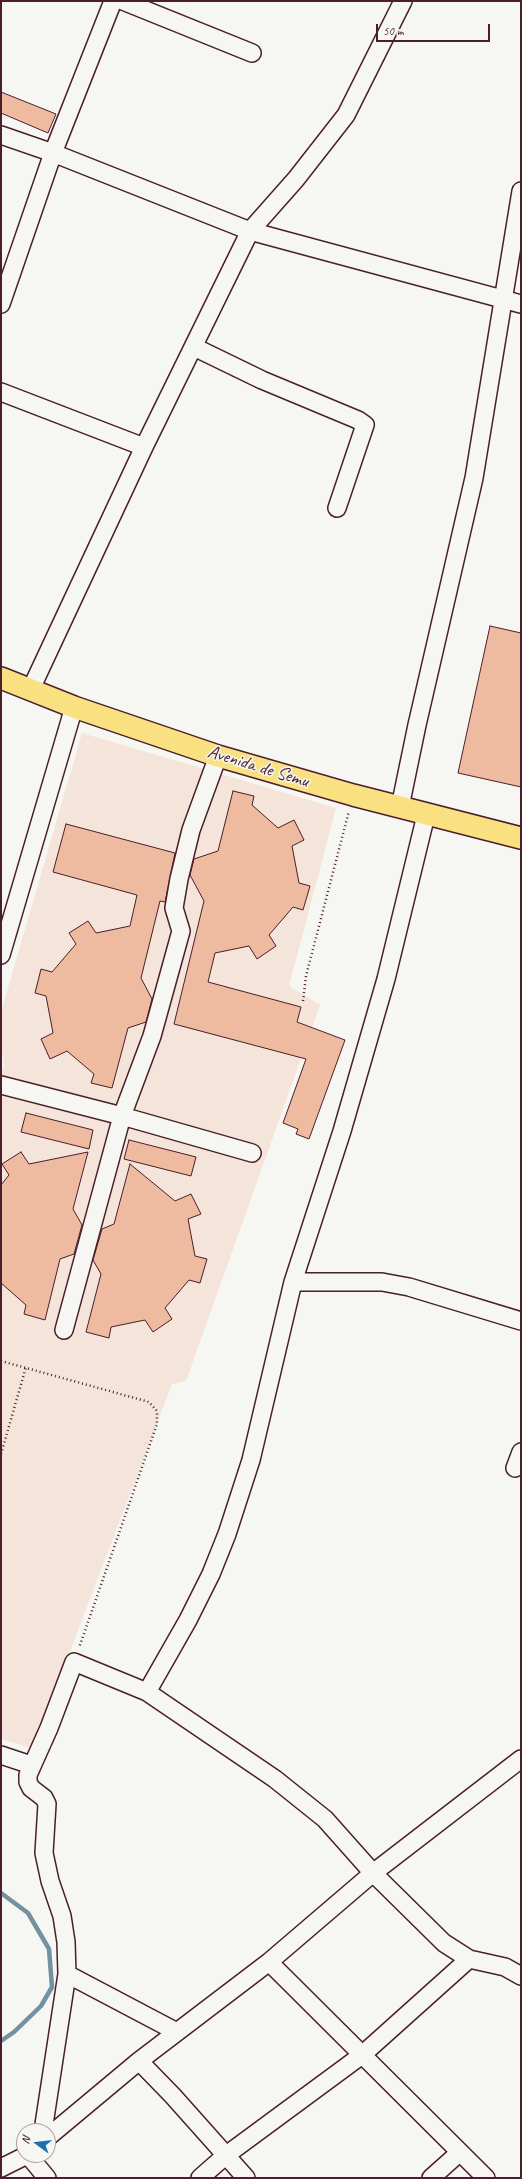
<!DOCTYPE html>
<html>
<head>
<meta charset="utf-8">
<style>
	body { margin:0 }
	#map { position:relative; width:522px; height:2179px; overflow:hidden; background:#f6f6f2; font-family:Caveat,sans-serif }
	canvas { display:block }
	.frame { position:absolute; inset:0; border:2px solid #4a1f2b; pointer-events:none }
	.north { position:absolute; left:16px; top:2123px; width:40px; height:40px; box-sizing:border-box; background:#f6f6f2; border:1px solid #b1a0a2; border-radius:50%; rotate:285deg; font-size:11px; font-weight:700; line-height:16px; text-align:center; color:#4a1f2b }
	.north::after { content:''; display:block; margin:auto; width:14px; height:18px; background:#1f6fb2; clip-path:polygon(50% 0,100% 100%,50% 72%,0 100%) }
	.scale { position:absolute; left:376px; top:24px; width:114px; height:18px; box-sizing:border-box; border:2px solid #4a1f2b; border-top:0; padding-left:5px; font-size:12px; line-height:14px; white-space:nowrap; color:#4a1f2b; -webkit-text-stroke:3px #f6f6f2; paint-order:stroke }
</style>
</head>
<body>
<div id="map">
<canvas width="522" height="2179"></canvas>
<div class="frame"></div>
<div class="north">N</div>
<div class="scale">50 m</div>
</div>
<script>
const ctx = document.querySelector('canvas').getContext('2d');
ctx.lineJoin = 'round';
function paint(path, color) { ctx.fillStyle = color; ctx.fill(path, 'evenodd'); }
const toPath = rows => new Path2D(rows.map(r => 'M' + r).join(''));
function trace(path, color, width, dash) { ctx.strokeStyle = color; ctx.lineWidth = width; ctx.lineCap = dash ? 'butt' : 'round'; ctx.setLineDash(dash || []); ctx.stroke(path); }
function write(font, color, halo, rows, align = 'center') {
  ctx.font = font + ' Caveat,sans-serif'; ctx.lineWidth = 3; ctx.setLineDash([]); ctx.textBaseline = 'middle'; ctx.strokeStyle = halo; ctx.fillStyle = color; for (const [text, x, y, turn = 0] of rows) {
    ctx.save(); ctx.translate(x, y); ctx.rotate((+turn || 0) * Math.PI / 180); ctx.textAlign = isNaN(turn) ? turn : align; if (halo) ctx.strokeText(text, 0, 0); ctx.fillText(text, 0, 0); ctx.restore();
  }
}
paint(toPath([
	[82,733,336,808,289,986,320,1005,186,1381,172,1384,49,1706,30,1748,1,1739,1,1075,4,1065,1,1046,1,1012]
]), '#f4e4d9');
trace(toPath([
	[1,1893,28,1913,49,1949,52,1987,41,2006,14,2032,1,2041]
]), '#7391a0', 4.5);
const building = toPath([
	[1,92,56,114,48,133,1,113,1,92],
	[490,626,521,633,521,787,458,773,490,626],
	[233,791,254,796,252,805,278,828,294,820,304,840,292,846,299,883,310,886,303,910,293,907,269,935,276,946,257,959,249,946,215,953,208,982,301,1007,297,1022,345,1040,309,1139,296,1134,298,1129,283,1123,306,1059,174,1024,204,901,190,875,194,859,218,851,233,791],
	[66,824,175,853,165,902,160,901,141,978,152,999,146,1022,128,1028,112,1088,91,1083,94,1074,67,1051,50,1059,41,1039,53,1033,46,996,35,993,41,969,52,972,76,944,69,933,88,921,96,933,130,926,137,895,53,872,66,824],
	[26,1113,93,1130,89,1149,21,1132,26,1113],
	[129,1140,196,1157,191,1176,124,1159,129,1140],
	[21,1152,29,1164,88,1152,73,1209,82,1225,74,1254,60,1259,45,1320,24,1314,26,1305,1,1283,1,1185,9,1175,2,1164,21,1152],
	[130,1164,175,1201,191,1194,201,1214,188,1219,195,1256,207,1259,200,1283,189,1280,165,1308,172,1319,153,1332,145,1320,111,1327,109,1338,86,1332,101,1274,93,1260,102,1229,114,1224,130,1164]
]);
paint(building, '#eebaa0');
trace(building, '#4a1f2b', 1);
const minor = toPath([
	[123,1,252,53],
	[1,135,53,153,250,231,521,304],
	[1,304,53,153,113,1],
	[194,347,262,380,358,420,365,425,337,508],
	[1,392,144,447],
	[30,691,144,447,250,231,296,179,346,115,403,1],
	[400,807,417,725,474,478,521,191],
	[1,955,74,707],
	[1,1085,122,1116,252,1153],
	[293,1282,382,1282,409,1287,521,1321],
	[64,1330,122,1116,152,1036,181,931,174,908,179,879,191,830,218,756],
	[515,1468,521,1452],
	[147,1692,188,1620,211,1574,227,1534,251,1460,293,1282,342,1131,386,979,426,815],
	[1,1755,31,1765],
	[269,1962,486,2178],
	[67,1974,177,2032],
	[139,2061,173,2096,246,2178],
	[43,2131,67,1974,66,1942,62,1916,50,1881,44,1853,47,1804,44,1798,31,1788,28,1782,28,1775,49,1728,74,1662,147,1692,275,1779,325,1819,373,1873,444,1943,469,1959,505,1967,521,1976],
	[48,2137,139,2061,269,1962,373,1873,521,1759],
	[28,2155,47,2178],
	[1,2168,27,2155],
	[200,2178,225,2156,362,2055,469,1959],
	[431,2178,459,2153]
]);
const major = toPath([
	[1,678,74,707,218,756,353,795,521,838]
]);
trace(minor, '#4a1f2b', 20);
trace(major, '#4a1f2b', 24);
trace(toPath([
	[303,1001,306,976,349,811],
	[1,1361,149,1402,157,1411,157,1424,79,1648],
	[1,1454,26,1367]
]), '#4a1f2b', 2.5, [1, 3]);
trace(minor, '#f6f6f2', 17);
trace(major, '#f9e181', 21);
write('19px', '#4a1f2b', '#f6f6f2', [
	["Avenida de Semu",258,767,17]
]);
</script>
</body>
</html>
